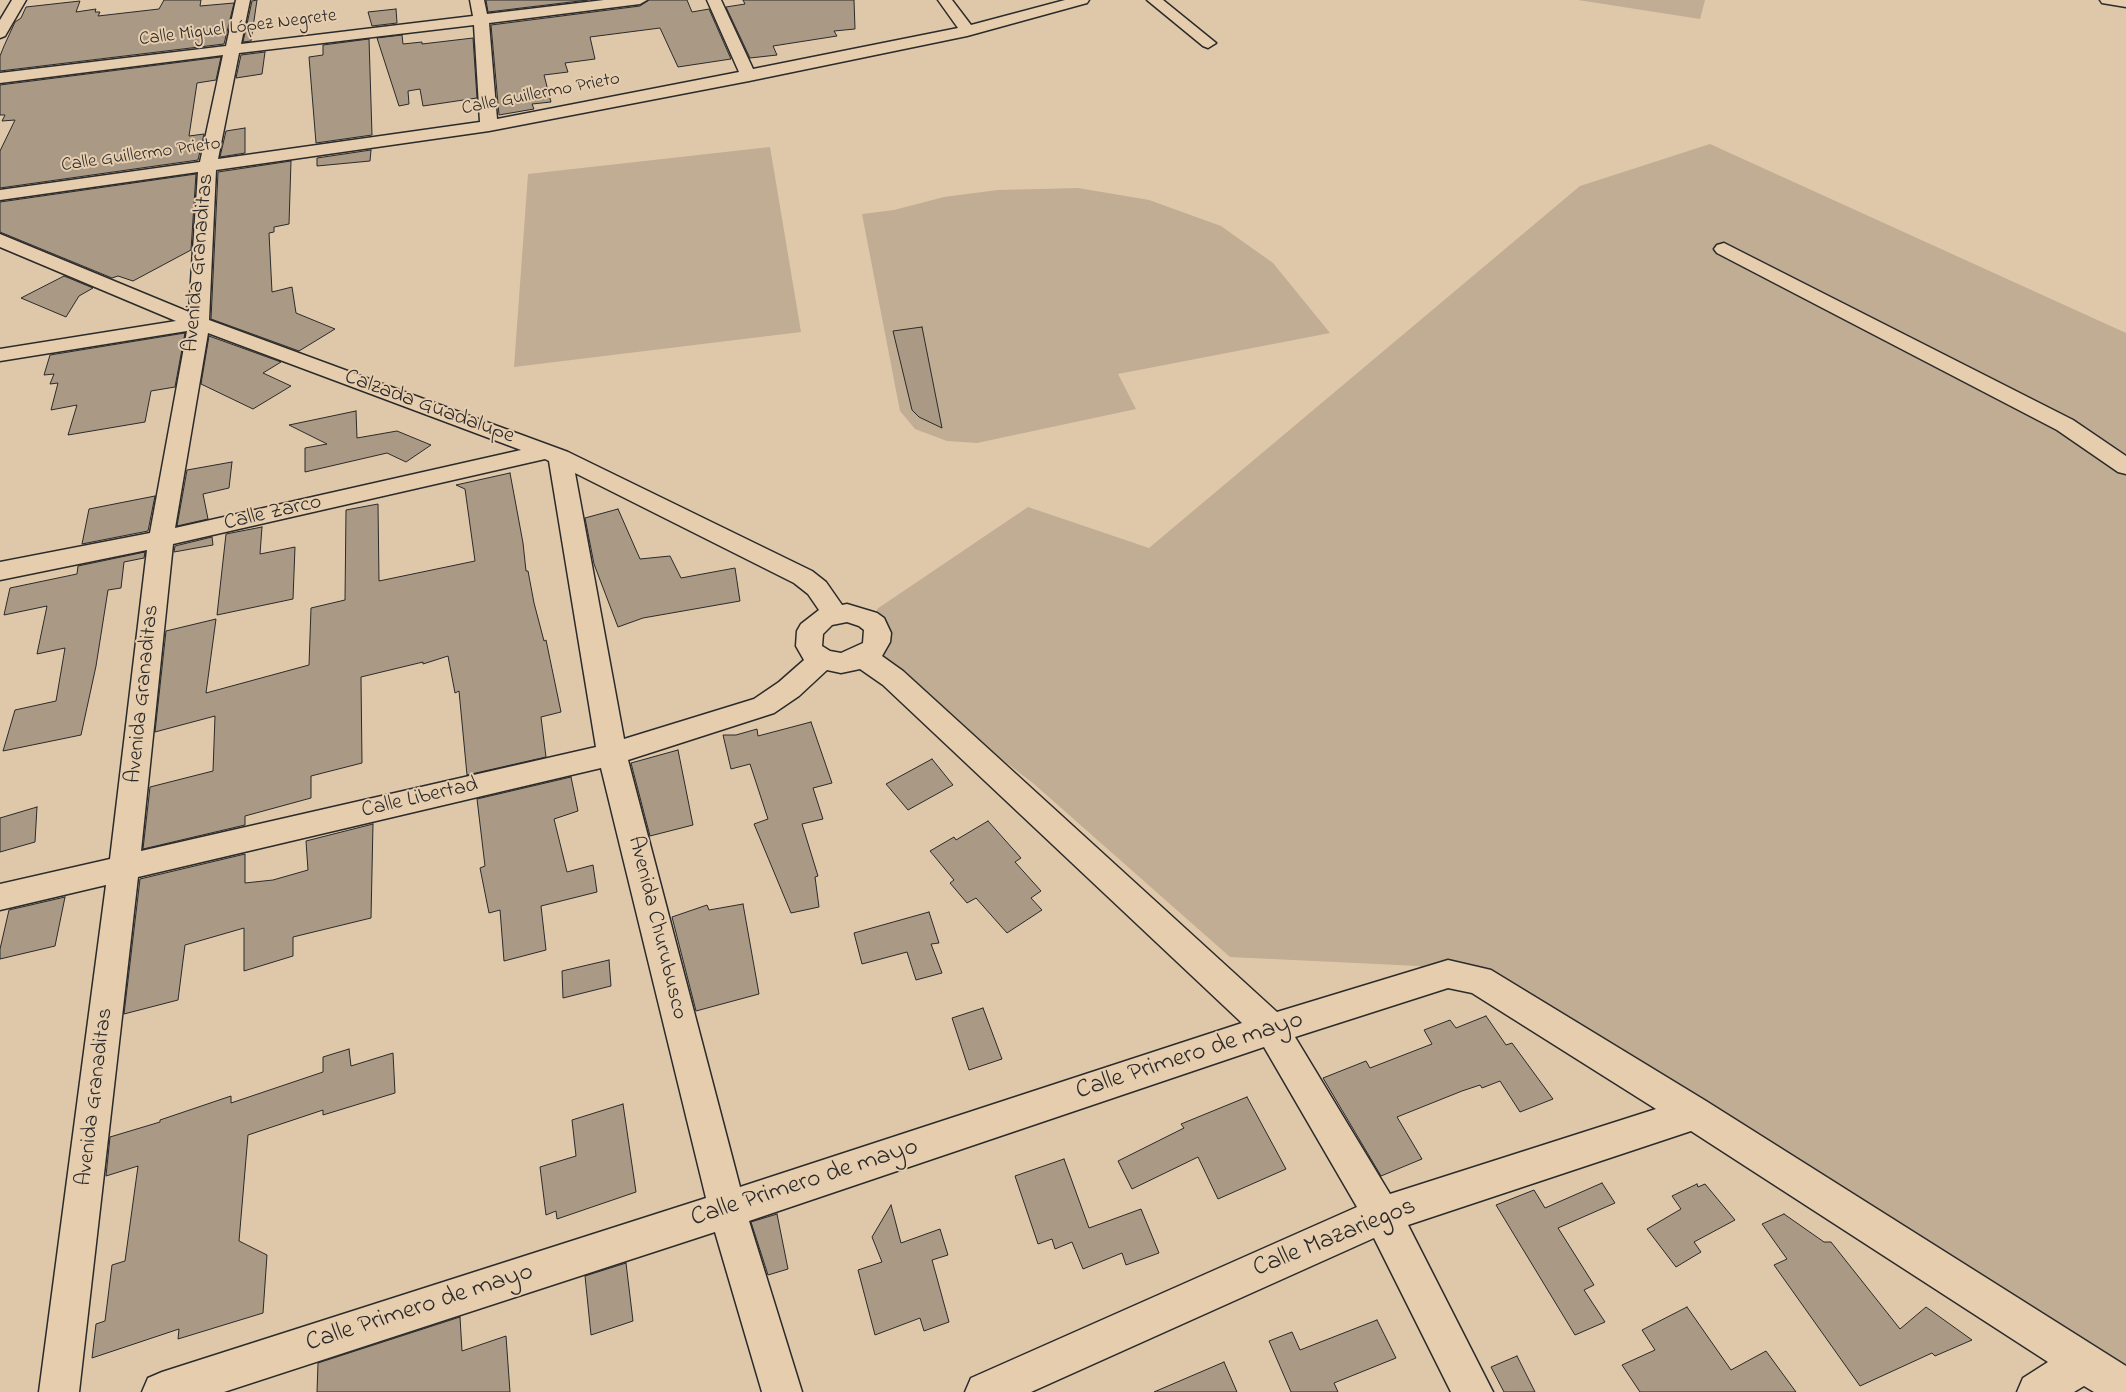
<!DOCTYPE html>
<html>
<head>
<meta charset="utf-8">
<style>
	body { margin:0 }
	canvas { display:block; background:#dfc7a9 }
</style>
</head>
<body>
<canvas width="2126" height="1392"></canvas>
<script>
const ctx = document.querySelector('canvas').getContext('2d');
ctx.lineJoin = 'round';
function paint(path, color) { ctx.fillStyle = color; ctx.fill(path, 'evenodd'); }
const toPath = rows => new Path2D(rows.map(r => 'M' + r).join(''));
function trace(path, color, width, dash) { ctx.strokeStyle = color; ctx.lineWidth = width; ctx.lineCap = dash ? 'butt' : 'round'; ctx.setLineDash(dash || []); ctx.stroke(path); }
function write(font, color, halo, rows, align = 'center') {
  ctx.font = font + ' "Indie Flower",sans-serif'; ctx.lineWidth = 4; ctx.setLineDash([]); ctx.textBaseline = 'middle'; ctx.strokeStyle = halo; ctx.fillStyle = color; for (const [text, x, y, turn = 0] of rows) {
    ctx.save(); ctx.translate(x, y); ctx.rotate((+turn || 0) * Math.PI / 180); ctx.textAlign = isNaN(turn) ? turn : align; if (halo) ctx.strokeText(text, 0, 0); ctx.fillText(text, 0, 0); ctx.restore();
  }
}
paint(toPath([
	[1578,0,1705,0,1700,19],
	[1710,144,2126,333,2126,1392,1612,1066,1419,966,1230,957,1034,784,881,666,877,609,1028,507,1149,548,1580,186],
	[770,147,801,332,514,367,528,174],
	[1078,188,1149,200,1221,226,1273,263,1330,333,1118,374,1136,409,977,443,947,441,915,429,900,411,862,214,894,210,944,197,998,190]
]), '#c0ad94');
const building = toPath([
	[164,0,201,0,200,6,234,3,224,44,0,71,0,56,4,46,15,22,21,18,26,7,80,1,76,12,96,9,95,12,100,12,98,16,159,9,164,0],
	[257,0,251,41,243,42,252,1,257,0],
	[486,0,588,0,488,12,486,0],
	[649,0,687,0,692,12,709,9,731,59,678,67,660,28,590,37,595,59,565,63,568,72,544,75,551,102,532,104,534,109,499,115,491,25,640,6,649,0],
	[743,0,854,0,855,29,834,31,837,36,773,46,777,55,750,58,726,7,745,4,743,0],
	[396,9,397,23,372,26,368,12,396,9],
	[402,35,403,44,422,42,422,44,473,38,477,98,423,106,420,89,408,91,409,104,399,106,377,38,402,35],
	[369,39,372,135,316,143,309,57,323,55,323,45,369,39],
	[265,52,262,74,236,78,241,55,265,52],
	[221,57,216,80,197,83,189,136,204,134,198,160,0,188,0,151,15,120,2,121,5,115,0,115,0,85,221,57],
	[245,128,245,153,220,157,226,131,245,128],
	[371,150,370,161,317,166,317,158,371,150],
	[291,161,289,224,274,227,274,232,269,233,272,292,292,287,296,313,335,329,299,351,211,319,218,172,291,161],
	[196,174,191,250,133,281,118,276,112,278,0,232,0,202,196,174],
	[64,276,93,288,79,296,66,317,21,298,64,276],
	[922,327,942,428,919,417,912,410,893,331,922,327],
	[185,333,175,387,151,391,145,422,68,435,77,405,51,410,58,383,50,384,54,374,44,375,50,355,185,333],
	[209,336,281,362,263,373,291,386,253,409,201,384,209,336],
	[356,411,357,438,397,431,431,445,406,462,387,453,305,472,305,448,327,444,289,425,356,411],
	[232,462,229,488,203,494,208,519,177,526,187,470,232,462],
	[510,473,523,543,526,571,528,571,534,603,544,641,546,640,561,712,541,717,546,757,467,775,459,691,455,693,448,656,423,664,423,662,361,677,362,763,311,776,311,798,245,816,245,825,143,849,150,787,213,771,215,716,155,732,166,631,216,619,206,693,309,665,311,608,345,600,346,510,378,504,379,581,475,561,465,489,456,485,510,473],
	[155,496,148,531,82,544,89,509,155,496],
	[618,509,640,559,670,556,681,578,735,568,740,601,643,618,618,627,594,564,585,518,618,509],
	[262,527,260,554,295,547,293,599,217,615,226,534,262,527],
	[212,537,213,545,174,552,175,546,212,537],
	[145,552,144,558,124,562,121,588,108,590,96,666,81,735,3,751,15,710,56,701,65,648,37,654,47,606,4,615,10,588,77,574,78,566,145,552],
	[811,722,832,783,813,788,823,819,802,824,818,876,815,877,819,907,791,913,754,824,768,819,750,764,731,769,723,735,736,735,757,729,758,736,811,722],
	[678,750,693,825,650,836,631,763,678,750],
	[932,759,953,785,908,810,886,784,932,759],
	[571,777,578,811,554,819,567,872,593,865,597,892,541,906,546,950,504,961,500,910,489,913,480,868,485,866,477,799,571,777],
	[37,807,35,842,0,852,0,818,37,807],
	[988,821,1021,858,1015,862,1041,891,1031,898,1042,910,1007,933,976,898,967,903,950,883,954,880,930,851,954,837,956,840,988,821],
	[373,824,371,918,293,937,293,956,244,971,244,928,185,945,178,1000,124,1014,140,879,245,854,245,883,273,880,308,870,306,841,373,824],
	[65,897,55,946,0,959,0,949,9,910,65,897],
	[743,904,759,994,696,1011,672,917,707,905,709,910,743,904],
	[929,912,939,943,931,944,942,973,916,980,907,952,862,964,854,933,929,912],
	[609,960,611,986,563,998,562,971,609,960],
	[983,1008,1002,1059,969,1070,952,1018,983,1008],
	[1486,1016,1506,1045,1512,1043,1553,1099,1520,1112,1500,1081,1482,1088,1480,1085,1462,1091,1397,1117,1422,1159,1381,1176,1323,1078,1366,1061,1370,1068,1432,1044,1424,1030,1450,1020,1456,1028,1486,1016],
	[349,1049,351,1066,393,1053,395,1093,323,1115,323,1110,248,1135,239,1241,267,1255,263,1313,178,1339,179,1329,92,1358,96,1324,105,1321,112,1265,125,1261,138,1166,106,1176,110,1137,160,1122,160,1120,231,1096,231,1103,323,1072,323,1057,349,1049],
	[1247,1097,1286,1169,1218,1199,1198,1157,1132,1189,1118,1161,1184,1128,1181,1124,1247,1097],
	[623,1104,636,1192,557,1219,556,1211,546,1215,540,1167,576,1156,572,1120,623,1104],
	[1064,1159,1089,1228,1141,1209,1159,1253,1126,1265,1122,1253,1083,1269,1072,1242,1055,1249,1052,1239,1038,1244,1015,1176,1064,1159],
	[1602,1183,1615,1203,1558,1228,1594,1285,1584,1290,1605,1322,1575,1335,1496,1205,1534,1190,1545,1208,1602,1183],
	[1697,1184,1698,1187,1705,1184,1735,1220,1694,1242,1701,1252,1676,1267,1647,1229,1681,1209,1672,1196,1697,1184],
	[891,1205,901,1243,940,1229,948,1255,932,1260,949,1322,924,1331,920,1318,875,1335,858,1270,882,1262,872,1237,891,1205],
	[777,1214,788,1269,768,1275,751,1222,777,1214],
	[1784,1214,1824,1242,1831,1242,1900,1329,1926,1307,1972,1340,1935,1356,1932,1353,1860,1386,1774,1265,1787,1259,1762,1224,1784,1214],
	[626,1263,633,1321,591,1335,585,1276,626,1263],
	[1687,1307,1731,1370,1766,1351,1796,1392,1640,1392,1622,1365,1655,1350,1642,1330,1687,1307],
	[460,1317,462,1351,506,1336,510,1392,317,1392,318,1363,460,1317],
	[1377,1320,1396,1358,1334,1383,1338,1392,1291,1392,1269,1341,1292,1332,1300,1350,1377,1320],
	[1517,1356,1535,1392,1504,1392,1491,1367,1517,1356],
	[1224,1362,1237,1392,1154,1392,1224,1362]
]);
paint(building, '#aa9984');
trace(building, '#2b2b2b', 1);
const minor = toPath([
	[12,0,26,0,5,36,0,38,0,20,12,0],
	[236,0,250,0,241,44,473,16,470,0,484,0,487,14,604,0,647,0,640,4,489,23,497,119,739,72,707,0,721,0,753,69,958,28,938,0,952,0,971,25,1065,0,1089,0,1087,3,967,36,749,81,489,131,216,170,209,320,568,452,812,571,826,582,842,605,847,604,877,613,884,618,891,633,890,642,882,656,903,671,1277,1012,1448,960,1491,970,1706,1101,2126,1366,2126,1392,2094,1392,2084,1386,2074,1392,2017,1392,2023,1378,2048,1362,1691,1131,1408,1225,1493,1392,1451,1392,1374,1238,1031,1392,965,1392,971,1378,1357,1207,1264,1047,749,1221,802,1392,762,1392,715,1232,224,1392,142,1392,148,1378,162,1372,706,1198,601,768,138,877,79,1392,39,1392,106,885,0,910,0,884,110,859,147,550,0,580,0,562,150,533,187,331,0,361,0,349,176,321,0,247,0,234,189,312,198,172,0,200,0,190,200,162,223,55,0,83,0,73,226,46,236,0],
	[474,25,480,122,218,159,239,53,474,25],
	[208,333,521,450,175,528,208,333],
	[545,459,549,461,596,747,141,851,173,544,545,459],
	[575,473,794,583,808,594,819,610,801,624,797,631,796,646,804,660,779,682,754,699,624,739,575,473],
	[847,622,859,626,864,630,863,643,841,653,830,651,822,646,823,634,832,625,847,622],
	[860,669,883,685,1242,1023,740,1187,628,760,774,713,799,696,827,670,841,673,860,669],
	[1448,988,1472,993,1656,1109,1390,1194,1295,1037,1448,988],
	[1147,0,1163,0,1216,43,1208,48,1203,46,1147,0],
	[1724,243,2073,420,2126,456,2126,474,2118,472,2057,430,1717,253,1714,249,1717,245,1724,243]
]);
const major = toPath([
	[2100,0,2126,0,2126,7,2102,3,2100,0]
]);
trace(minor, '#2b2b2b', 3);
trace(major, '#2b2b2b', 3);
paint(minor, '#e6cdae');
paint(major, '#e6cdae');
write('19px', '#2b2b2b', '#e6cdae', [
	["Calle Miguel López Negrete",238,29,-7],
	["Calle Guillermo Prieto",541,95,-11],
	["Calle Guillermo Prieto",141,156,-8]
]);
write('22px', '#2b2b2b', '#e6cdae', [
	["Avenida Granaditas",200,263,-85],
	["Calzada Guadalupe",429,408,20],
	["Calle Zarco",273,514,-13],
	["Avenida Granaditas",144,694,-84],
	["Calle Libertad",420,799,-13],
	["Avenida Churubusco",656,928,76],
	["Avenida Granaditas",96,1097,-83]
]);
write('26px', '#2b2b2b', '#e6cdae', [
	["Calle Primero de mayo",1190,1057,-18],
	["Calle Primero de mayo",805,1184,-18],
	["Calle Mazariegos",1335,1239,-22],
	["Calle Primero de mayo",420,1309,-18]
]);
</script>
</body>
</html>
